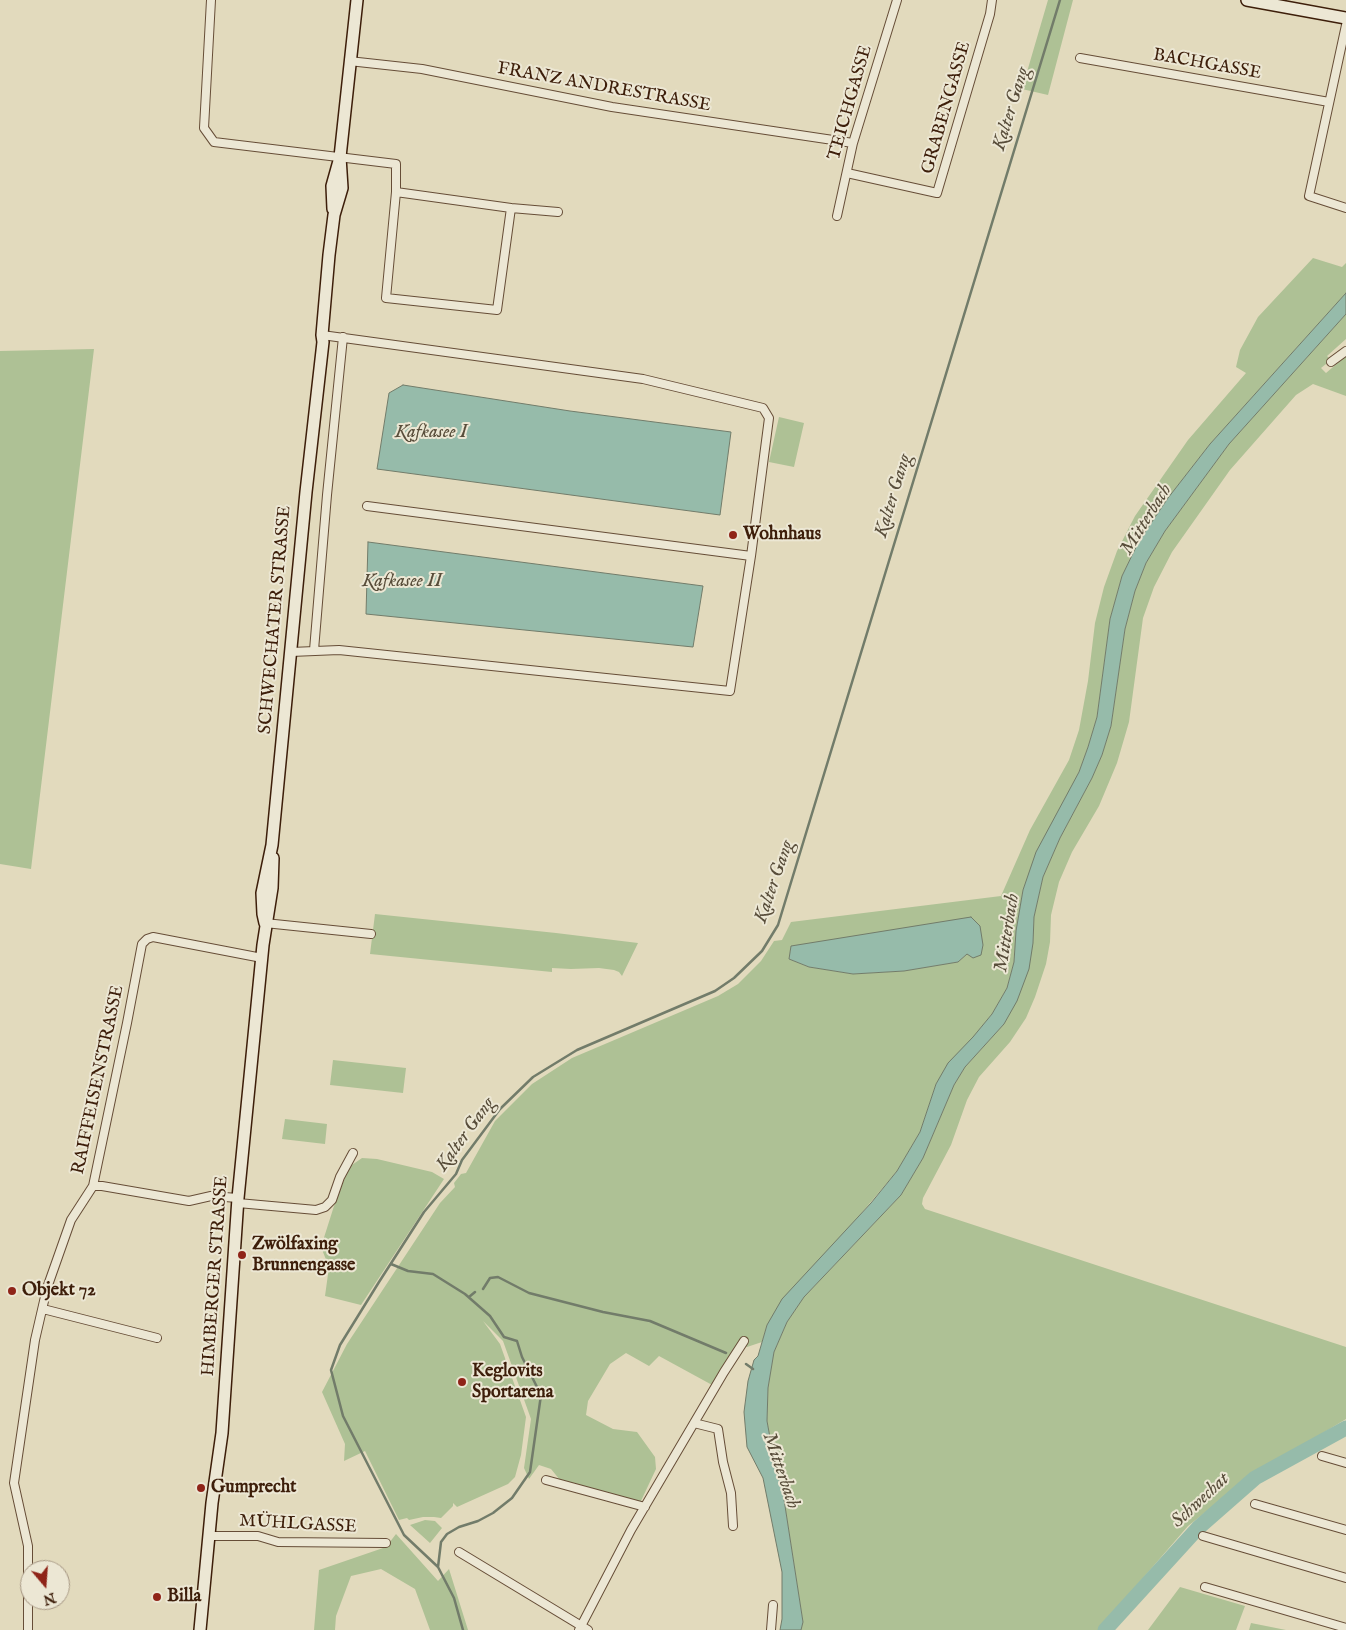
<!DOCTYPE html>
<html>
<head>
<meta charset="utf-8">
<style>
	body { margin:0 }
	#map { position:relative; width:1346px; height:1630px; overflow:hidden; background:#e2dabd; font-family:"IM FELL English",serif }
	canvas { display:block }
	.north { position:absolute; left:20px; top:1560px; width:50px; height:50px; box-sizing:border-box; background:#ece7d4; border:1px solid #a69783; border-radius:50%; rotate:162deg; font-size:14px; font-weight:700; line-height:20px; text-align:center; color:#3d1e0a }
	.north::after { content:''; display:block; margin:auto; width:18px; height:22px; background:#8f2418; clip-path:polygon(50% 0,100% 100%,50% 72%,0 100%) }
</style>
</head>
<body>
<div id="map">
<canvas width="1346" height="1630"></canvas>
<div class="north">N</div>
</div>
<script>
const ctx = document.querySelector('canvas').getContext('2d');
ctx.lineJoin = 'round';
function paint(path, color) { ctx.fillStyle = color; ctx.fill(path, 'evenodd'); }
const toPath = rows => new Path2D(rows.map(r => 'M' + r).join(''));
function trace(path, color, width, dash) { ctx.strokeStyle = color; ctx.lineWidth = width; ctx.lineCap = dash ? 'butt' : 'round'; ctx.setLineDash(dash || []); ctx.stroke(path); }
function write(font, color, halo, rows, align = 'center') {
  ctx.font = font + ' "IM FELL English",serif'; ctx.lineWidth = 4; ctx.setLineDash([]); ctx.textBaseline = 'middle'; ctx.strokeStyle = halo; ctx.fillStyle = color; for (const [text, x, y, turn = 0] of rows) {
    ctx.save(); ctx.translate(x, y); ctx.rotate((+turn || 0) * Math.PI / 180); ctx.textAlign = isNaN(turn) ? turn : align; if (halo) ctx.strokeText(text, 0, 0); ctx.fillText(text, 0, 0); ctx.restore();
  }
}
paint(toPath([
	[1048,0,1073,0,1048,95,1022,89],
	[1313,258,1342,267,1346,263,1346,293,1210,444,1168,498,1139,541,1122,576,1110,619,1097,717,1088,747,1079,772,1023,890,1016,931,1014,962,1007,988,992,1014,936,1084,920,1132,897,1171,767,1325,762,1342,747,1347,738,1345,714,1386,659,1356,649,1366,626,1353,610,1364,588,1401,586,1415,613,1429,637,1432,655,1457,656,1469,640,1503,560,1480,551,1469,539,1465,529,1479,524,1468,531,1419,503,1341,483,1321,500,1344,526,1417,521,1455,515,1477,508,1484,457,1507,453,1503,453,1506,441,1518,434,1517,423,1517,409,1520,407,1518,399,1520,365,1451,344,1461,345,1444,322,1392,347,1344,440,1203,455,1187,454,1183,461,1174,466,1173,495,1121,532,1084,572,1058,718,996,738,984,761,961,774,941,782,940,791,922,1001,896,1030,830,1069,760,1079,730,1088,681,1095,623,1104,587,1117,551,1135,516,1188,440,1246,373,1236,367,1240,350,1258,317],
	[983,945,967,954,958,962,904,971,853,974,809,967,789,959,791,946],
	[1346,314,1346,339,1327,356,1331,360,1321,368,1326,373,1346,356,1346,396,1313,384,1296,395,1230,470,1172,552,1154,587,1143,618,1129,722,1117,763,1099,806,1072,852,1059,882,1051,915,1050,942,1046,964,1035,997,1026,1018,1010,1042,979,1077,967,1100,951,1145,923,1198,922,1204,925,1209,1346,1347,1346,1419,1250,1477,1188,1526,1098,1630,801,1630,803,1622,783,1493,775,1465,767,1421,768,1388,774,1352,787,1322,804,1297,901,1195,923,1158,954,1085,965,1067,1004,1024,1033,943,1034,917,1043,877,1060,838,1092,778,1102,755,1111,726,1125,629,1135,591,1146,563,1165,531,1229,444],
	[94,349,31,869,0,864,0,351],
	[779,417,804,423,794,467,769,462],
	[375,914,556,933,638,943,622,976,619,972,614,970,599,968,571,969,552,968,552,972,370,954],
	[333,1060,406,1068,403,1093,330,1085],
	[285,1119,327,1124,325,1144,282,1139],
	[362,1158,377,1159,432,1172,444,1179,361,1305,325,1296,329,1267,321,1247,334,1206,349,1167],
	[425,1520,435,1521,442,1528,430,1543,410,1525],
	[396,1534,438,1581,449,1569,468,1630,430,1630,415,1589,381,1569,351,1576,336,1616,335,1630,314,1630,319,1570,386,1547],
	[1180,1587,1245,1606,1236,1630,1148,1630],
	[1251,1623,1286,1630,1249,1630]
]), '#aec195');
const water = toPath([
	[1346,293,1346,314,1229,444,1165,531,1146,563,1135,591,1125,629,1111,726,1102,755,1092,778,1060,838,1043,877,1034,917,1033,943,1029,969,1017,1001,1004,1024,965,1067,954,1085,923,1158,901,1195,804,1297,787,1322,774,1352,768,1388,767,1421,775,1465,783,1493,803,1622,801,1630,780,1630,782,1619,782,1572,763,1478,747,1447,744,1412,748,1381,754,1360,758,1356,767,1325,782,1299,871,1203,897,1171,920,1132,936,1084,948,1063,973,1037,992,1014,1007,988,1014,962,1016,931,1023,890,1036,852,1079,772,1088,747,1097,717,1110,619,1122,576,1139,541,1168,498,1210,444,1346,293],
	[403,385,570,411,731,432,720,515,377,469,389,393,403,385],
	[368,542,703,586,693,647,366,614,368,542],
	[971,917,980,926,983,945,981,955,973,958,967,954,958,962,904,971,853,974,809,967,789,959,791,946,971,917]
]);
paint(water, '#96bbaa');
trace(water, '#727c6a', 1);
trace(toPath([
	[391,1264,408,1271,433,1274,465,1294,490,1316,504,1337,517,1341,522,1357,541,1395,530,1472,512,1498,493,1513,478,1521,459,1527,447,1534,441,1542,438,1567],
	[483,1289,490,1278,498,1277,529,1293,603,1312,650,1321,726,1353],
	[469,1297,475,1292],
	[746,1364,753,1369],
	[463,1630,454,1598,438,1567,404,1535,343,1416,331,1370,340,1345,379,1282,424,1212,456,1174,462,1160,500,1109,533,1077,577,1050,715,991,734,978,762,951,778,925,1060,0]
]), '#727c6a', 2.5);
trace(toPath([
	[1105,1630,1198,1528,1255,1478,1346,1428]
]), '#96bbaa', 15);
const street = toPath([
	[211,0,204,128,214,142,396,164,396,192,386,298,497,310,511,208,396,192],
	[1346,25,1309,196,1346,208],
	[1080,58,1329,102],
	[349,61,422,69,612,107,853,143],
	[847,173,937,193,990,14,992,0],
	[511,208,558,212],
	[837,216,853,143,897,0],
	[1331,362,1346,351],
	[367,506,751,556],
	[314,650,327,495,343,337],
	[291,652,339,650,730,691,751,556,769,418,763,408,643,379,322,335],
	[265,923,371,934],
	[93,1186,102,1186,189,1201,211,1196,238,1198],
	[238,1203,316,1210,325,1207,332,1200,340,1177,353,1153],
	[43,1309,157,1338],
	[694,1423,718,1429,723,1462,731,1493,733,1526],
	[1322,1456,1346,1463],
	[546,1480,645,1507],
	[1255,1504,1346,1530],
	[209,1536,258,1536,278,1542,386,1543],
	[1203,1536,1346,1578],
	[459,1552,588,1630],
	[1205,1587,1346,1628],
	[28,1630,28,1546,14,1483,35,1340,47,1288,71,1220,93,1186,127,1023,142,944,147,939,153,937,262,958],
	[579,1630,631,1530,724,1372,744,1341],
	[771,1630,773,1605]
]);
const secondary = toPath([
	[1247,0,1346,18],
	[333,209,332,186,339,161],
	[265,923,263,914,262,893,272,845,306,492,323,342,322,335,329,255,334,215,342,188,340,157,357,0],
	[200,1630,212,1503,222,1433,238,1198,263,945,272,888,273,858]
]);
trace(street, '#664d37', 10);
trace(secondary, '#3d1e0a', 14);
trace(street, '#ece7d4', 8);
trace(secondary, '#ece7d4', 11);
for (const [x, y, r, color] of [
	[733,535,5,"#8f2418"],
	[242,1255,5,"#8f2418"],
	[12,1291,5,"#8f2418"],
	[462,1382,5,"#8f2418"],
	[201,1488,5,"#8f2418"],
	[157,1597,5,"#8f2418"]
]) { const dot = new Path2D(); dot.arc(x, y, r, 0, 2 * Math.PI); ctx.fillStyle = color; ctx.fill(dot); trace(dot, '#ece7d4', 2); }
write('18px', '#3d1e0a', '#ece7d4', [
	["BACHGASSE",1207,65,10],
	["FRANZ ANDRESTRASSE",604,88,10],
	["TEICHGASSE",851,103,-74],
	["GRABENGASSE",947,108,-74],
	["SCHWECHATER STRASSE",276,620,-85],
	["RAIFFEISENSTRASSE",99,1080,-78],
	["HIMBERGER STRASSE",216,1276,-86],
	["MÜHLGASSE",298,1525,3]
]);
write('bold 18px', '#3d1e0a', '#ece7d4', [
	["Wohnhaus",743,535],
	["Zwölfaxing",252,1245],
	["Brunnengasse",252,1266],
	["Objekt 72",22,1291],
	["Keglovits",472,1372],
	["Sportarena",472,1393],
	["Gumprecht",211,1488],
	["Billa",167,1597]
], 'left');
write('italic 19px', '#584d3a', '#ece7d4', [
	["Kalter Gang",1012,109,-73],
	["Kafkasee I",431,433],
	["Kalter Gang",894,496,-73],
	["Mitterbach",1147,520,-58],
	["Kafkasee II",402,582],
	["Kalter Gang",775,882,-71],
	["Mitterbach",1008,933,-81],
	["Kalter Gang",466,1135,-54],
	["Mitterbach",780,1471,71],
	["Schwechat",1201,1501,-43]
]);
</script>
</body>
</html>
